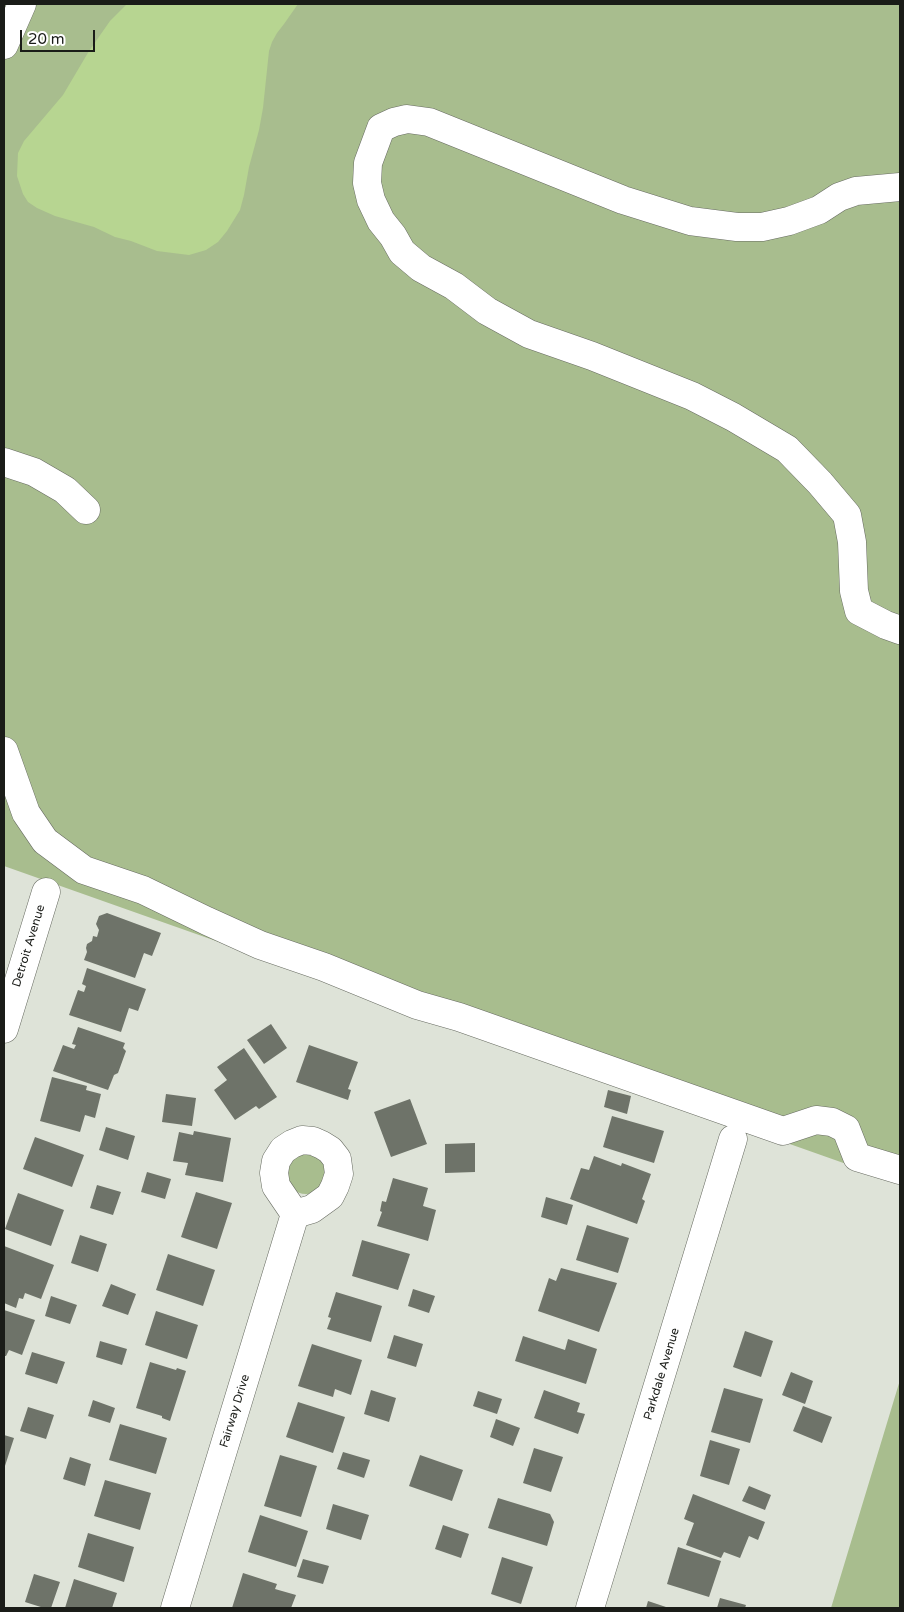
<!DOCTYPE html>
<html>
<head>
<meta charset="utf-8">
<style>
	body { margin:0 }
	#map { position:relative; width:904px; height:1612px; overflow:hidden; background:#dee3d8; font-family:"Varela Round",sans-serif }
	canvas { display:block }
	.frame { position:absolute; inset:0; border:5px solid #1a1c18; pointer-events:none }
	.scale { position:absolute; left:20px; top:30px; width:75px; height:22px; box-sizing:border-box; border:2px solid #1a1c18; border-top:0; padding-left:6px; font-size:15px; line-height:18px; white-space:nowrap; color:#1a1c18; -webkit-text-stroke:4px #fff; paint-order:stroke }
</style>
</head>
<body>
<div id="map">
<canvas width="904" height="1612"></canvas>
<div class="frame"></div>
<div class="scale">20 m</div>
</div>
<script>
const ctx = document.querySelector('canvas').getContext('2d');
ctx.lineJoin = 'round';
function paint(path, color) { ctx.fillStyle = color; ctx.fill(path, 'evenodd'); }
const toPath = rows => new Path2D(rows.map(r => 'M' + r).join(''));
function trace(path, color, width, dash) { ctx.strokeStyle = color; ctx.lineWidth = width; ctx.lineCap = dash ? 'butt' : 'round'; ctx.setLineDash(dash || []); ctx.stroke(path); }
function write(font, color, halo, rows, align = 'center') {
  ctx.font = font + ' "Varela Round",sans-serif'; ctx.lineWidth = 4.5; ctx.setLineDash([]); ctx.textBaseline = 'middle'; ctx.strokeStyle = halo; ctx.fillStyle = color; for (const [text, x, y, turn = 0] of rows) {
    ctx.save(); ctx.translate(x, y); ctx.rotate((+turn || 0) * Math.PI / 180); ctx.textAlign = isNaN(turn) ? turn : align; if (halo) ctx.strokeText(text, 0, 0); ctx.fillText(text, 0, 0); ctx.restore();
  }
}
paint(toPath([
	[4,4,900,4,900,1183,4,866],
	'286 1174a20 20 0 1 1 40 0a20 20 0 1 1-40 0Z',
	[900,1380,900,1608,831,1608]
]), '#a8bd8e');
paint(toPath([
	[127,4,298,4,284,24,277,33,272,42,269,51,263,108,259,130,249,167,244,195,240,210,227,231,218,242,206,250,189,255,157,251,131,241,115,237,94,227,55,216,37,208,28,202,23,194,17,176,18,153,24,141,63,95,89,51,110,21]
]), '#b7d591');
paint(toPath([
	[107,913,161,933,152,956,144,953,135,978,84,960,87,952,86,948,87,944,92,941,93,936,97,937,99,930,96,924,99,916],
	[87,968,146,989,138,1011,129,1008,121,1032,69,1015,78,990,84,992,86,986,82,984],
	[271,1024,287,1048,264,1064,247,1040],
	[78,1027,125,1043,123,1048,126,1051,118,1073,114,1075,108,1090,53,1071,63,1045,74,1049,76,1045,72,1044],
	[309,1045,358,1062,348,1089,351,1090,348,1100,296,1082],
	[244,1048,277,1097,259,1109,256,1106,235,1120,214,1090,227,1080,217,1067],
	[52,1077,87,1086,86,1090,101,1094,95,1118,85,1115,80,1132,40,1121],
	[608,1090,631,1096,627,1114,604,1107],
	[166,1094,196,1098,192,1126,162,1122],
	[410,1099,427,1144,391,1157,374,1112],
	[612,1116,664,1131,654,1163,603,1147],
	[106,1127,135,1136,128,1160,99,1150],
	[194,1131,231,1138,223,1182,185,1175,188,1163,173,1161,179,1132,193,1135],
	[35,1137,84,1155,72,1187,23,1169],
	[475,1143,475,1172,445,1173,445,1144],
	[594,1156,621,1166,622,1163,651,1174,642,1199,645,1201,637,1224,570,1199,581,1168,589,1170],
	[147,1172,171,1179,165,1199,141,1192],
	[393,1178,428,1188,423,1206,436,1210,428,1241,377,1226,382,1212,380,1211,382,1201,386,1202],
	[97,1185,121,1192,113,1215,90,1208],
	[196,1192,232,1203,217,1249,181,1237],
	[18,1193,64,1210,51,1246,5,1229],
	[546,1197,573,1205,567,1225,541,1217],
	[587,1225,629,1238,618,1273,576,1260],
	[80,1235,107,1244,98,1272,71,1263],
	[362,1240,410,1254,398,1290,352,1276],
	[4,1246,54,1265,41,1299,25,1293,23,1299,19,1298,16,1308,4,1303],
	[168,1254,215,1270,203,1306,156,1290],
	[561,1268,617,1283,599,1332,538,1311,549,1278,556,1281],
	[111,1284,136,1294,128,1315,102,1306],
	[413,1289,435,1296,429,1313,408,1306],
	[336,1292,382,1306,371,1342,327,1329,331,1318,328,1317],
	[51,1296,77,1305,70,1324,45,1316],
	[4,1310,35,1320,22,1355,9,1350,6,1356,4,1356],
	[156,1311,198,1325,187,1359,145,1345],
	[745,1331,773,1341,761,1377,733,1367],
	[394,1335,423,1344,416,1367,387,1358],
	[523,1336,565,1350,568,1339,597,1349,586,1384,515,1361],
	[100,1341,127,1349,122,1365,96,1357],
	[312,1344,362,1360,351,1395,335,1389,333,1397,298,1386],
	[32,1352,65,1362,57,1384,25,1374],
	[150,1362,176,1370,177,1368,186,1371,170,1421,162,1418,162,1416,136,1408],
	[791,1372,813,1381,805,1404,782,1395],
	[724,1388,763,1399,750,1443,711,1432],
	[371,1390,396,1398,389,1422,364,1414],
	[544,1390,580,1403,577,1412,585,1414,578,1434,534,1418],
	[478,1391,502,1399,497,1414,473,1406],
	[93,1400,115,1408,110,1423,88,1416],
	[298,1402,345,1417,333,1453,286,1437],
	[803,1406,832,1417,822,1443,793,1431],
	[28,1407,54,1415,46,1439,20,1431],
	[496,1419,520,1428,513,1446,490,1437],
	[120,1424,167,1438,156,1474,109,1460],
	[4,1435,14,1438,4,1469],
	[710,1440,740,1449,729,1485,700,1476],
	[534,1448,563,1457,551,1492,523,1483],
	[343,1452,370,1460,364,1478,337,1469],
	[280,1455,317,1466,301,1517,264,1506],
	[420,1455,463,1470,452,1501,409,1486],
	[70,1457,91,1464,85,1486,63,1479],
	[105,1480,151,1493,140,1530,94,1516],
	[749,1486,771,1495,765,1510,742,1501],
	[693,1494,765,1522,758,1540,749,1536,740,1558,724,1552,721,1558,686,1545,694,1523,684,1519],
	[498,1498,550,1514,554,1522,547,1546,488,1528],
	[333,1504,369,1515,361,1540,326,1529],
	[260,1515,308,1531,296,1567,248,1552],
	[443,1525,469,1534,461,1558,435,1549],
	[88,1533,134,1547,124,1582,78,1567],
	[678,1547,721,1561,709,1597,667,1584],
	[502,1557,533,1567,521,1604,491,1594],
	[303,1559,329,1566,323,1584,297,1577],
	[243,1573,277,1584,275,1589,296,1595,291,1608,232,1608],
	[34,1574,60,1582,51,1608,44,1608,25,1602],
	[74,1579,117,1593,112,1608,65,1608],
	[720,1598,746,1605,745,1608,717,1608],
	[648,1601,669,1608,646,1608]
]), '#6e7369');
const minor = toPath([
	[4,45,22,4],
	[900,187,856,191,839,197,819,210,789,221,762,227,737,227,690,221,623,200,429,122,407,119,394,122,381,128,368,163,367,183,371,200,381,221,393,236,402,252,421,268,454,286,487,311,529,334,592,356,692,396,733,417,787,449,820,483,847,515,852,542,854,591,859,611,886,625,900,630],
	[4,462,34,472,65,490,86,510],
	[4,751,26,813,45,841,84,870,143,890,207,921,260,945,324,967,417,1005,459,1017,783,1131,816,1120,832,1122,846,1129,857,1157,900,1170],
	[4,1029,46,892],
	[302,1140,313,1141,322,1145,330,1150,337,1159,339,1174,335,1186,330,1196,312,1209,295,1214,276,1186,274,1173,276,1161,283,1150,292,1144,302,1140],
	[175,1608,295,1214],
	[590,1608,733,1139]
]);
trace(minor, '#686c62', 29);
trace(minor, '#fff', 28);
write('12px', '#1a1c18', '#fff', [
	["Detroit Avenue",29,946,-73],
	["Parkdale Avenue",662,1374,-73],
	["Fairway Drive",235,1411,-73]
]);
</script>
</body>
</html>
